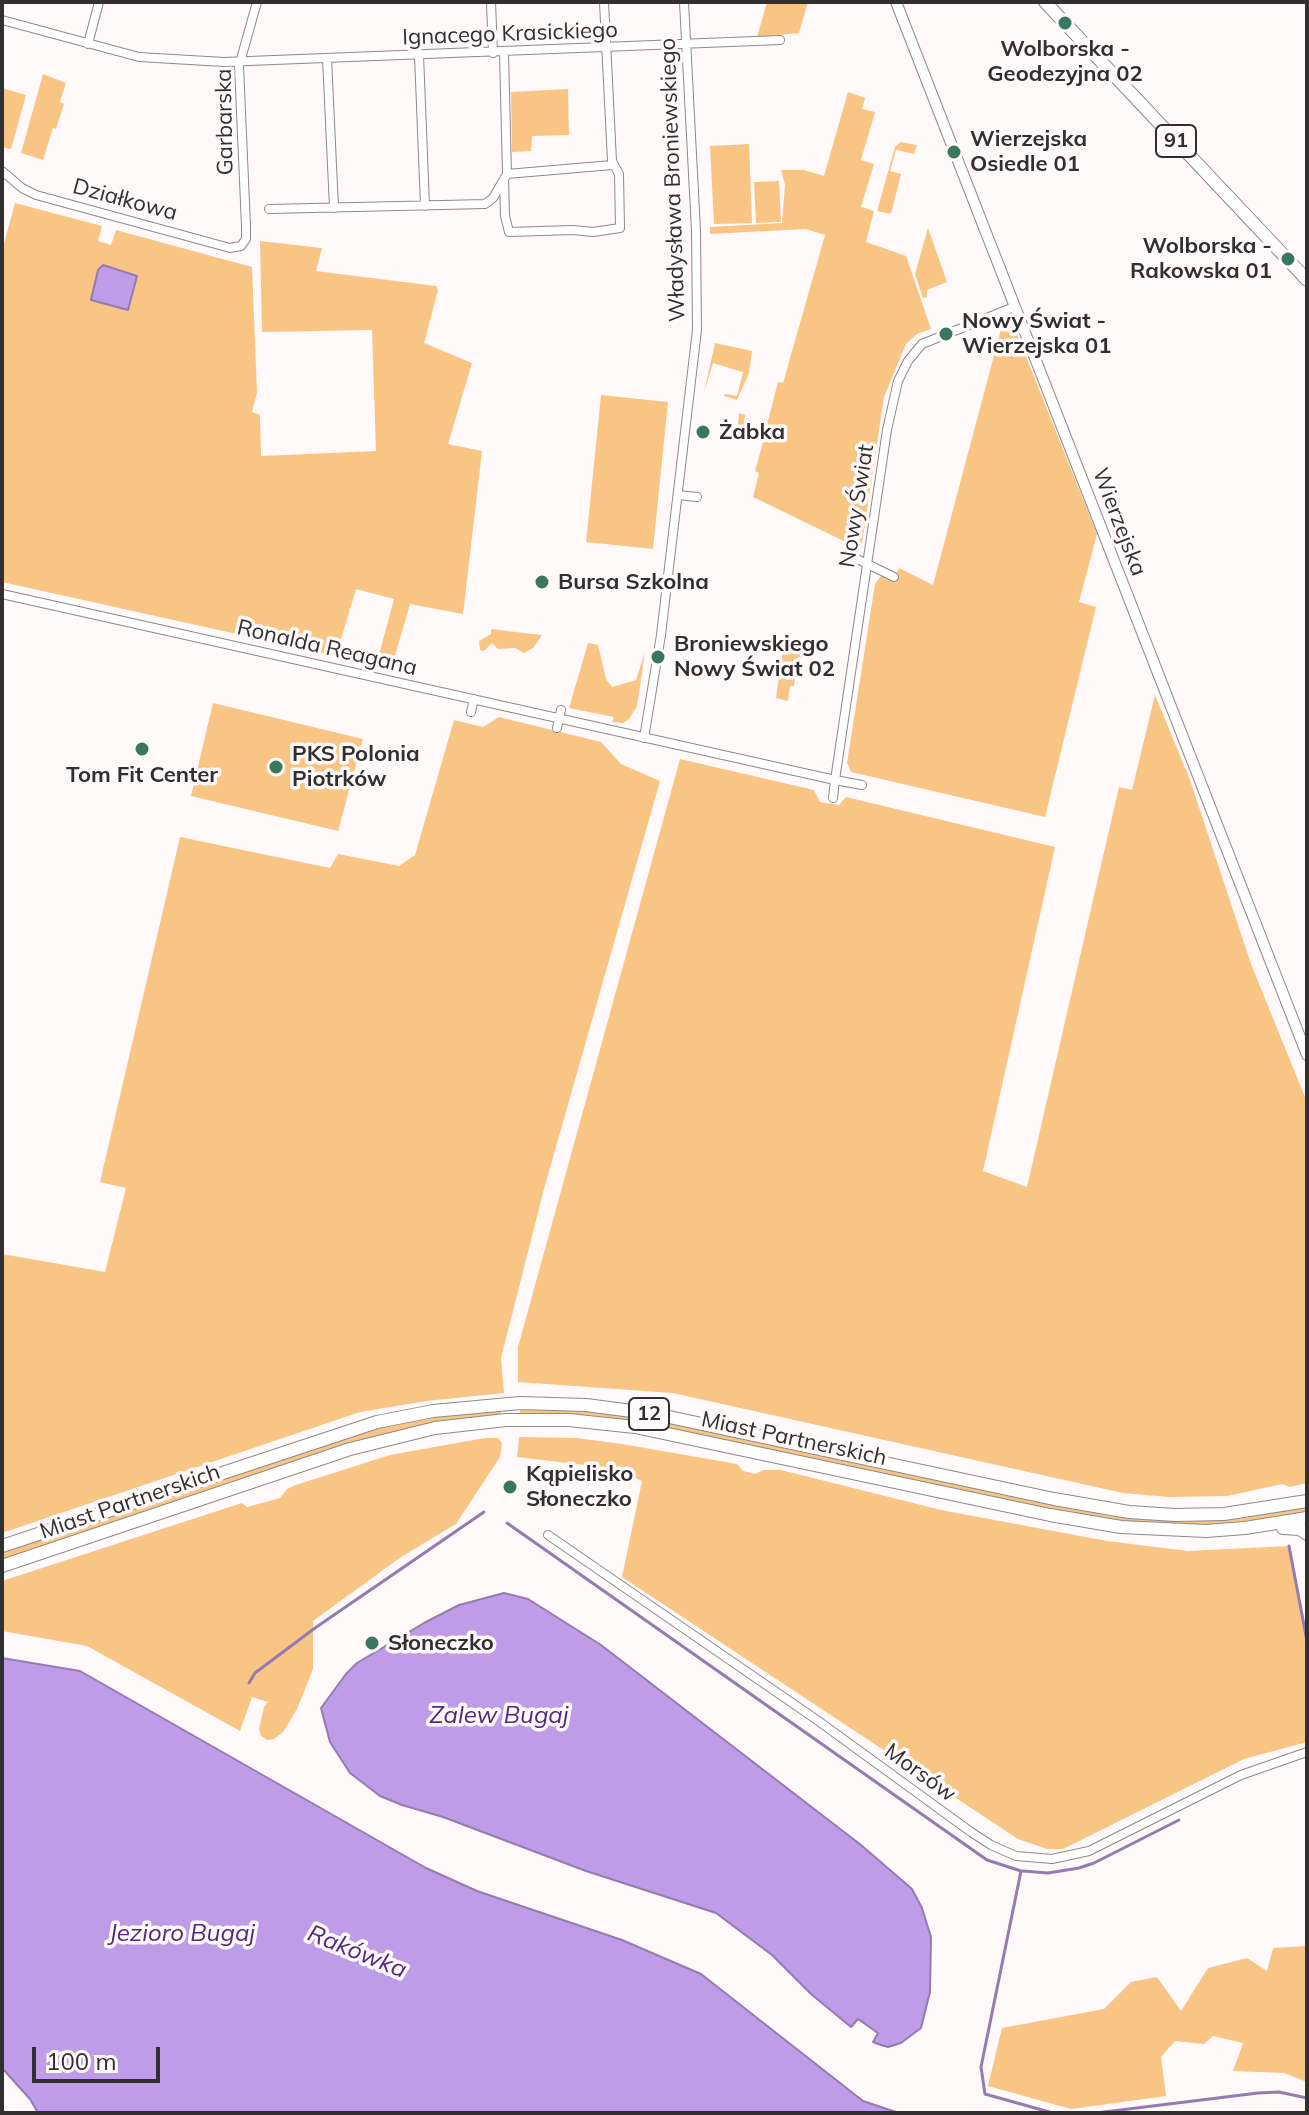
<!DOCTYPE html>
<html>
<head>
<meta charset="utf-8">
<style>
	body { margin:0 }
	#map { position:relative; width:1309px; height:2115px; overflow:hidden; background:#fff9fa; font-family:Mulish,sans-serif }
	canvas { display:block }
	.frame { position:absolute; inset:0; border:4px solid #312f2f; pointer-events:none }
	.scale { position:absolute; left:32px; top:2047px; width:128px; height:36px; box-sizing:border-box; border:4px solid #312f2f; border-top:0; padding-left:10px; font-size:24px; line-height:28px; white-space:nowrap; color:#312f2f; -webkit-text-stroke:6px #fff9fa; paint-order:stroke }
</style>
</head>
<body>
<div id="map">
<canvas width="1309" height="2115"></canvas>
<div class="frame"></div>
<div class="scale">100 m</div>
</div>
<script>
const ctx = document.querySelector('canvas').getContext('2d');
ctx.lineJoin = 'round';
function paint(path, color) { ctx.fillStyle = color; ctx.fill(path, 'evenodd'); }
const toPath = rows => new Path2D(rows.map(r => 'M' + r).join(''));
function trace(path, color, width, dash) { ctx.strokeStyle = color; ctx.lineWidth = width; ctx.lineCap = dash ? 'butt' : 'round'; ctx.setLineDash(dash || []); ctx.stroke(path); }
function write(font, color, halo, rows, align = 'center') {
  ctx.font = font + ' Mulish,sans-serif'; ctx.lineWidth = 7; ctx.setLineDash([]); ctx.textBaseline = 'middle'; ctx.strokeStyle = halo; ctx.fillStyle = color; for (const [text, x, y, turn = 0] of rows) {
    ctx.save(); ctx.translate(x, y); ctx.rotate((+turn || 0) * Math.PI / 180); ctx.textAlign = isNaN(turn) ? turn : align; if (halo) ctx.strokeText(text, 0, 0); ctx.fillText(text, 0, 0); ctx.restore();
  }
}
paint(toPath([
	[767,2,808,2,799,33,757,37],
	[43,74,66,83,60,102,64,104,56,129,53,128,43,160,21,153],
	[2,88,26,95,11,149,2,147],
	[568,89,569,135,532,136,531,151,512,152,511,92],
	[848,92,865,98,862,109,875,112,861,160,874,164,861,207,874,211,866,242,906,256,931,329,917,334,906,344,884,397,862,543,854,546,753,497,759,473,755,471,764,439,745,433,738,424,739,413,745,415,744,427,765,432,778,382,783,383,825,235,806,229,710,234,710,227,782,223,785,185,781,170,804,170,824,176],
	[901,142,917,145,914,154,896,150,890,171,901,174,891,214,877,211,895,147],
	[749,144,752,223,714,224,710,146],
	[779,181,781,222,756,223,754,182],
	[15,203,102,226,98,241,111,245,116,230,252,267,257,393,252,412,260,415,261,456,376,451,372,330,262,332,260,241,322,248,316,271,436,286,438,290,424,343,472,363,448,444,482,451,463,614,410,604,391,669,376,666,394,599,356,589,336,656,2,582,2,251],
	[928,228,947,282,927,290,927,297,923,298,915,274],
	[1013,324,1097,534,1079,602,1096,607,1045,817,851,772,847,763,875,584,881,576,892,582,899,568,933,585,1001,329],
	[715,343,752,351,749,373,737,400,724,396,725,394,737,396,743,372,713,363,704,392],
	[601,395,668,402,653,549,586,542],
	[491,629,507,631,542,635,533,648,524,653,515,648,498,649,492,643,484,651,480,650,479,641,491,634],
	[588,643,598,645,606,679,612,687,636,680,645,652,637,706,629,719,623,723,612,722,614,717,569,708],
	[783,647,801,649,805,655,804,658,798,657,794,686,790,686,788,701,776,698],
	[1155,695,1190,780,1251,964,1307,1102,1307,1483,1290,1487,1282,1484,1227,1496,1169,1497,1123,1493,673,1393,518,1382,518,1347,680,759,814,790,820,802,839,805,846,797,1055,847,983,1171,1027,1187,1119,787,1132,790],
	[213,703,363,739,338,831,191,796],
	[499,717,601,742,621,764,660,781,544,1189,501,1358,504,1393,426,1401,360,1412,2,1533,2,1254,105,1272,126,1188,100,1182,180,837,330,868,338,854,399,866,415,855,454,720,483,727],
	[501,1410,501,1415,428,1424,368,1439,2,1560,2,1552,366,1430,421,1418],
	[520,1410,584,1411,657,1420,1109,1516,1182,1521,1239,1519,1307,1506,1307,1513,1198,1527,1138,1524,1073,1514,664,1427,592,1416,520,1414],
	[519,1437,577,1438,622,1444,737,1464,743,1471,755,1474,763,1470,781,1470,941,1510,1107,1541,1188,1551,1289,1546,1307,1641,1307,1742,1244,1759,1063,1849,1047,1849,1018,1839,622,1577,642,1481,617,1469,517,1457],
	[485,1438,498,1438,502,1443,500,1457,456,1524,401,1557,313,1621,313,1669,297,1709,283,1732,274,1739,267,1740,261,1736,259,1729,264,1707,268,1702,252,1697,240,1731,87,1646,2,1631,2,1581,242,1503,247,1507,280,1498,287,1489,296,1485,390,1455],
	[1307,1946,1307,2082,1284,2073,1233,2071,1243,2043,1213,2036,1204,2044,1175,2041,1161,2057,1166,2096,1071,2109,988,2086,1002,2028,1104,2009,1131,1982,1157,1977,1181,2011,1208,1968,1247,1958,1267,1971,1273,1948]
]), '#f8c585');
const water = toPath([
	[103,265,137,276,128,310,91,300,98,270,103,265],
	[504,1593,528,1599,601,1645,861,1845,912,1889,922,1908,931,1937,930,1992,921,2028,901,2043,888,2047,881,2045,873,2042,878,2033,858,2019,851,2027,811,1994,772,1955,716,1913,586,1871,443,1817,402,1805,380,1796,350,1773,330,1742,321,1708,346,1674,357,1663,424,1623,459,1605,504,1593],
	[2,1658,80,1671,426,1868,477,1891,622,1940,701,1974,863,2101,899,2113,38,2113,30,2099,2,2068,2,1658]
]);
paint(water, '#be9ce7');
trace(water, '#947bb0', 2);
trace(toPath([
	[507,1523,987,1860,1021,1871,981,2067,985,2094,1053,2113],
	[1289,1546,1307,1641],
	[249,1683,255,1673,315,1628,484,1512],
	[1023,1871,1048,1873,1079,1868,1094,1863,1179,1820],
	[1096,2113,1258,2093,1279,2092,1307,2098]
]), '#947bb0', 3);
const minor = toPath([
	[491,2,493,53],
	[2,20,139,57,224,62,780,40],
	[88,44,99,2],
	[504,53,507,174],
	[419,55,425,206],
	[327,58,334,208],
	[2,171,22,188,36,195,230,248,241,246,246,239,246,226,239,66,257,2],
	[504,179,505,216,509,232,573,230,593,232,620,228,619,174,612,161,604,2],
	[269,209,485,204,493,198,507,174,612,165],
	[678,495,697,497],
	[849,555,894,577],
	[2,594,835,780,887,430,898,381,908,361,922,344,1014,307],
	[471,712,474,699],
	[557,728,561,710],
	[644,738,661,635,697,330,696,231,684,2],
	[833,798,835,780,862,785],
	[548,1535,817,1720,971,1832,991,1845,1016,1856,1052,1859,1089,1851,1241,1775,1307,1752]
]);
const tertiary = toPath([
	[896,2,1307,1055]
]);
const primary = toPath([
	[1045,2,1307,280],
	[1283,1528,1300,1529,1307,1534],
	[2,1546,377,1422,433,1411,520,1403,586,1405,655,1414,1054,1499,1129,1512,1175,1515,1224,1514,1307,1501],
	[2,1566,350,1449,435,1428,506,1420,569,1420,635,1427,1050,1515,1121,1527,1206,1531,1245,1528,1307,1518]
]);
trace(minor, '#8f8889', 10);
trace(tertiary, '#8f8889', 12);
trace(primary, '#8f8889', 14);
trace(minor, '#fff', 8);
trace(tertiary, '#fff', 10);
trace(primary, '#fff', 12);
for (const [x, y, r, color] of [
	[1065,23,8,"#3a7761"],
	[954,152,8,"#3a7761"],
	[1288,259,8,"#3a7761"],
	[946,334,8,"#3a7761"],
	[703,432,8,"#3a7761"],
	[542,582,8,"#3a7761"],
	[658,657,8,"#3a7761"],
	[142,749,8,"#3a7761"],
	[276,767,8,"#3a7761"],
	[510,1487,8,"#3a7761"],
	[372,1643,8,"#3a7761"]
]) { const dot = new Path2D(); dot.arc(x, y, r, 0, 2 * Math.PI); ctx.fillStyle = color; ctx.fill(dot); trace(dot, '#fff9fa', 3); }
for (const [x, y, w] of [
	[1176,141,40],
	[649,1414,40]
]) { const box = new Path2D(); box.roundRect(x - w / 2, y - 16, w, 32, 6); ctx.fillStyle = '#fff9fa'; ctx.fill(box); trace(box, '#312f2f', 2); }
write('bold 20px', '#312f2f', null, [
	["91",1176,141],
	["12",649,1414]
]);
write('22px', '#312f2f', '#fff9fa', [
	["Ignacego Krasickiego",510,34,-2],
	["Garbarska",225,122,-91],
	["Władysława Broniewskiego",673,180,-92],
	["Działkowa",125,200,15],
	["Nowy Świat",857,506,-81],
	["Wierzejska",1119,522,69],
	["Ronalda Reagana",327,648,13],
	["Miast Partnerskich",794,1439,12],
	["Miast Partnerskich",130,1502,-19],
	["Morsów",920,1773,36]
]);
write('bold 22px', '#312f2f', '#fff9fa', [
	["Wolborska -",1065,49,"center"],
	["Geodezyjna 02",1065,74,"center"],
	["Wierzejska",970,139],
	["Osiedle 01",970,164],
	["Wolborska -",1272,246,"right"],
	["Rakowska 01",1272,271,"right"],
	["Nowy Świat -",962,321],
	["Wierzejska 01",962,346],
	["Żabka",719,432],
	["Bursa Szkolna",558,582],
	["Broniewskiego",674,644],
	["Nowy Świat 02",674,669],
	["PKS Polonia",292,754],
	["Piotrków",292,779],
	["Tom Fit Center",142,775,"center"],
	["Kąpielisko",526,1474],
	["Słoneczko",526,1499],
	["Słoneczko",388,1643]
], 'left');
write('italic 24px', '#54277d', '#fff9fa', [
	["Zalew Bugaj",499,1716],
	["Jezioro Bugaj",182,1934],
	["Rakówka",357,1952,22]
]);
</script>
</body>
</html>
